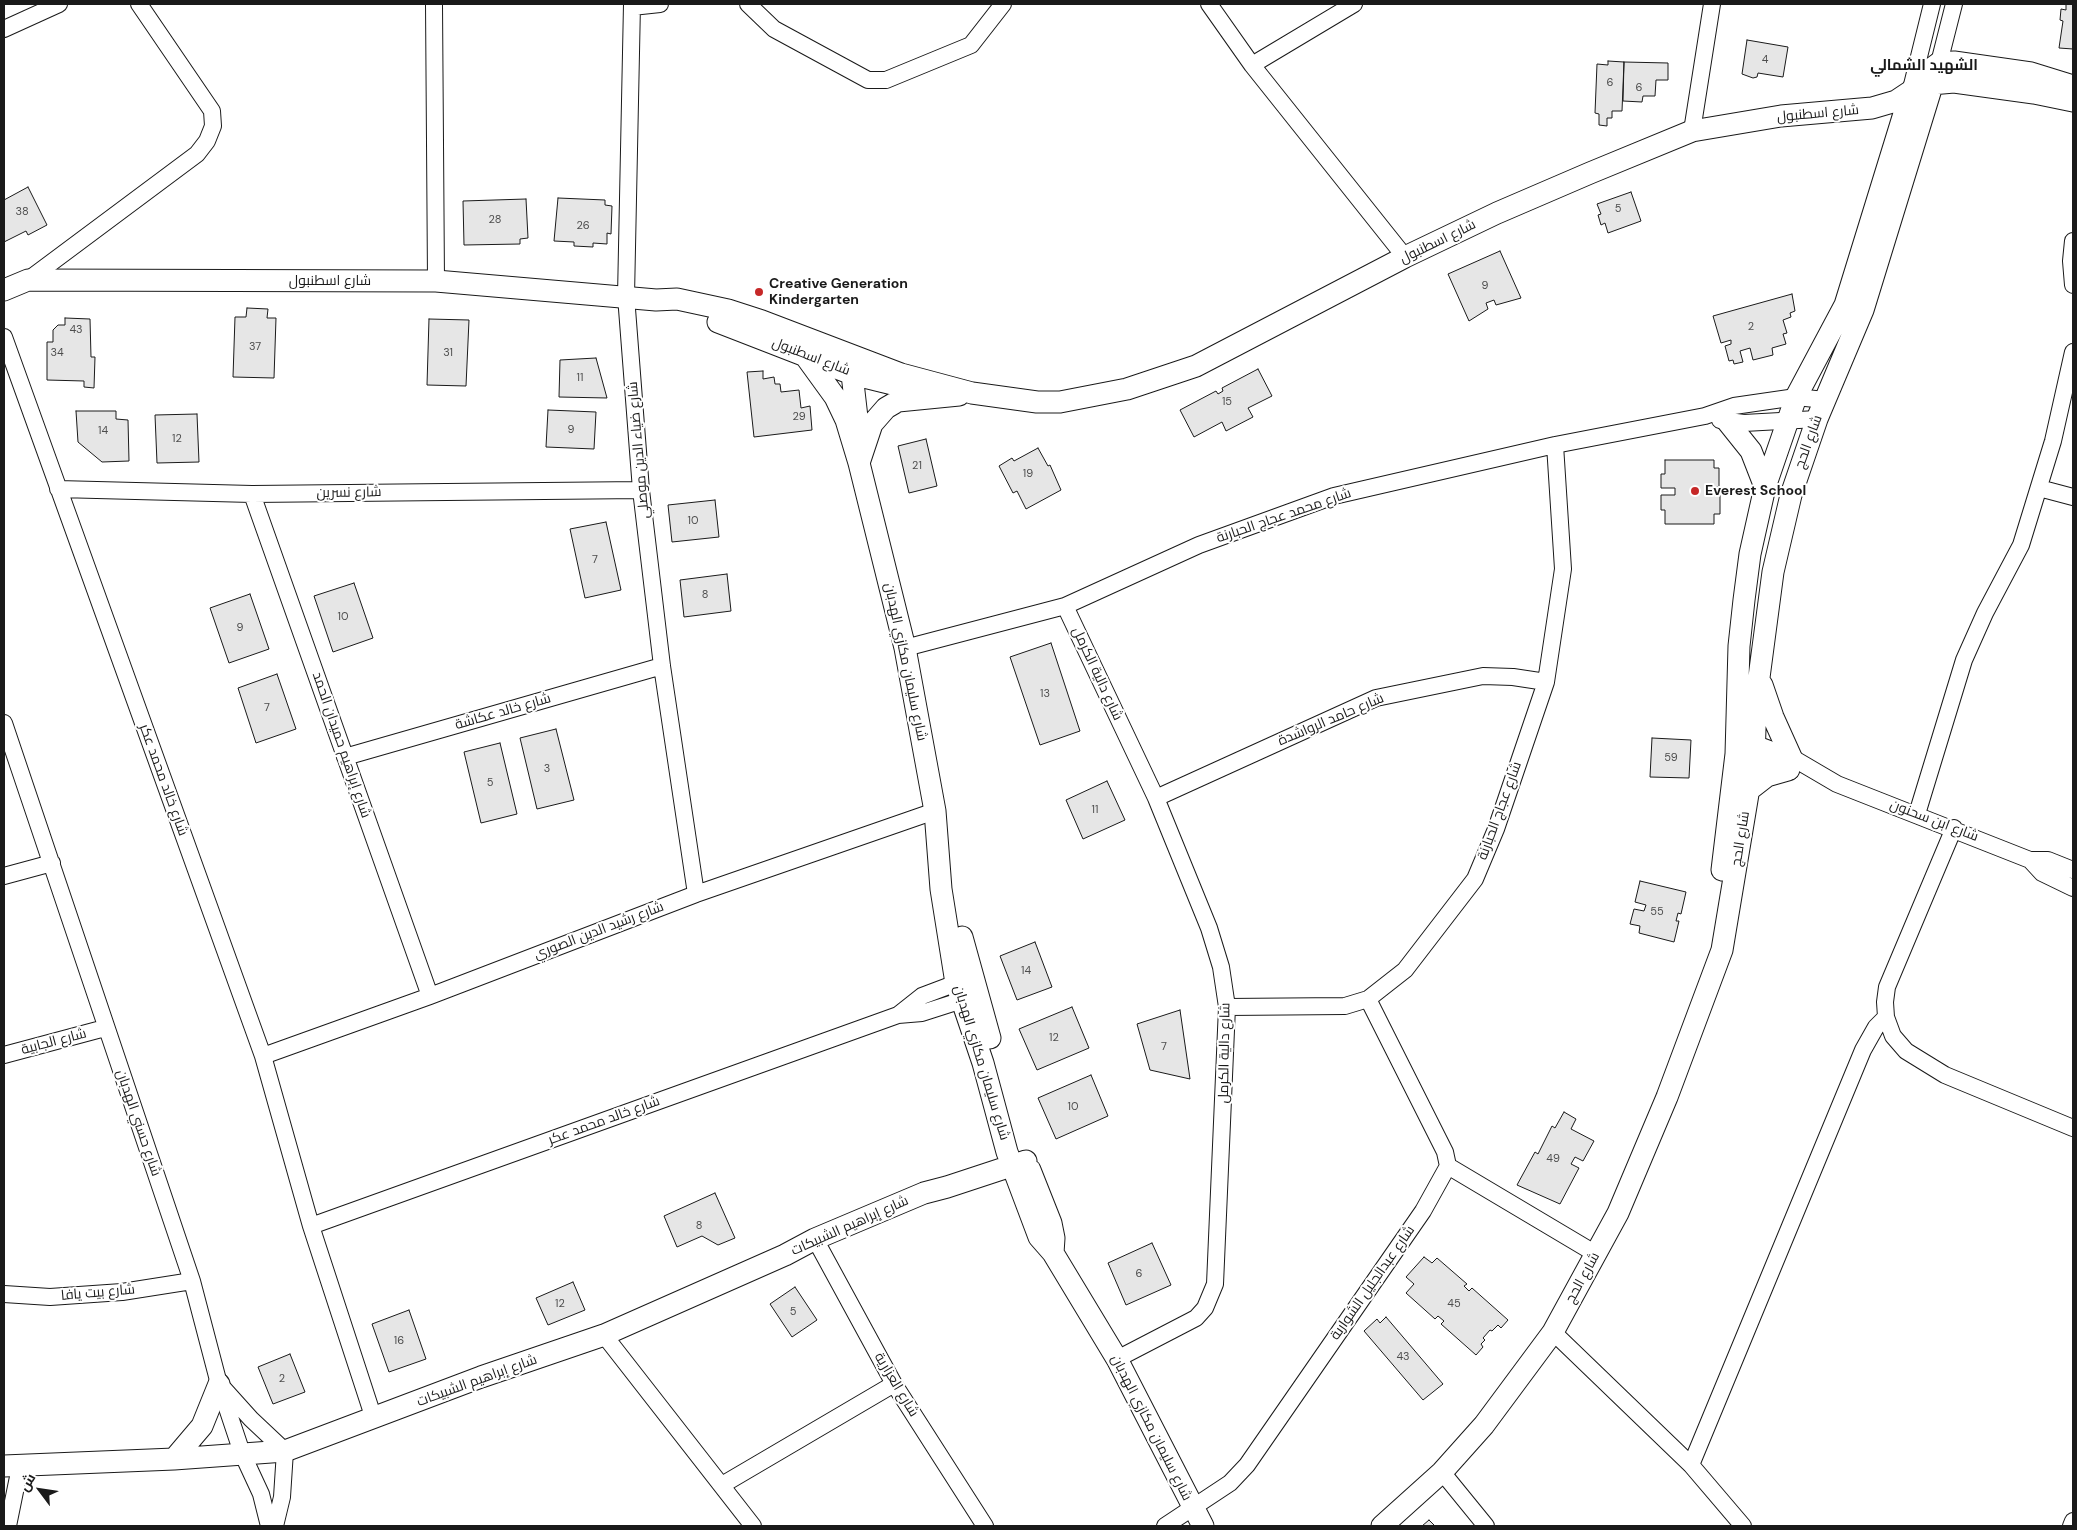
<!DOCTYPE html>
<html>
<head>
<meta charset="utf-8">
<style>
	body { margin:0 }
	#map { position:relative; width:2077px; height:1530px; overflow:hidden; background:#fff; font-family:"DM Sans",Cairo,sans-serif }
	canvas { display:block }
	.frame { position:absolute; inset:0; border:5px solid #1a1a1a; pointer-events:none }
	.north { position:absolute; left:15px; top:1465px; width:50px; height:50px; -webkit-text-stroke:4px #fff; paint-order:stroke; rotate:301deg; font-size:14px; font-weight:700; line-height:20px; text-align:center; color:#1a1a1a }
	.north::after { content:''; display:block; margin:auto; width:18px; height:22px; background:#1a1a1a; clip-path:polygon(50% 0,100% 100%,50% 72%,0 100%) }
</style>
</head>
<body>
<div id="map">
<canvas width="2077" height="1530"></canvas>
<div class="frame"></div>
<div class="north">ش</div>
</div>
<script>
const ctx = document.querySelector('canvas').getContext('2d');
ctx.lineJoin = 'round';
function paint(path, color) { ctx.fillStyle = color; ctx.fill(path, 'evenodd'); }
const toPath = rows => new Path2D(rows.map(r => 'M' + r).join(''));
function trace(path, color, width, dash) { ctx.strokeStyle = color; ctx.lineWidth = width; ctx.lineCap = dash ? 'butt' : 'round'; ctx.setLineDash(dash || []); ctx.stroke(path); }
function write(font, color, halo, rows, align = 'center') {
  ctx.font = font + ' "DM Sans",Cairo,sans-serif'; ctx.lineWidth = 4; ctx.setLineDash([]); ctx.textBaseline = 'middle'; ctx.strokeStyle = halo; ctx.fillStyle = color; for (const [text, x, y, turn = 0] of rows) {
    ctx.save(); ctx.translate(x, y); ctx.rotate((+turn || 0) * Math.PI / 180); ctx.textAlign = isNaN(turn) ? turn : align; if (halo) ctx.strokeText(text, 0, 0); ctx.fillText(text, 0, 0); ctx.restore();
  }
}
const building = toPath([
	[2066,4,2073,4,2073,49,2059,48,2063,21,2060,20,2061,9,2066,10,2066,4],
	[1747,40,1788,47,1783,77,1758,73,1757,77,1753,78,1742,74,1747,40],
	[1608,61,1624,62,1622,111,1612,111,1612,118,1607,118,1607,126,1599,125,1599,114,1595,113,1597,64,1608,65,1608,61],
	[1624,62,1668,63,1668,80,1656,80,1655,96,1643,96,1642,102,1623,101,1624,62],
	[28,187,47,225,28,235,26,231,4,242,4,200,28,187],
	[1631,192,1641,221,1608,233,1605,223,1601,225,1598,215,1601,214,1597,204,1631,192],
	[558,198,605,200,605,205,612,206,611,234,607,233,607,244,593,243,593,247,574,246,574,242,554,241,558,198],
	[526,199,528,238,520,239,520,244,464,245,463,201,526,199],
	[1500,251,1521,298,1496,305,1494,300,1486,303,1488,309,1469,321,1448,274,1500,251],
	[1792,294,1795,311,1790,313,1791,317,1783,320,1787,333,1783,334,1786,344,1772,348,1773,355,1753,360,1750,348,1740,351,1743,362,1734,364,1733,360,1729,361,1725,346,1731,344,1731,340,1721,343,1713,316,1792,294],
	[247,308,268,309,267,318,276,318,274,378,233,377,235,317,246,317,247,308],
	[65,318,90,319,91,357,95,357,94,388,84,387,84,381,47,380,47,342,53,342,53,330,58,325,65,325,65,318],
	[429,319,469,320,466,386,427,385,429,319],
	[596,358,607,398,559,397,560,360,596,358],
	[1258,369,1272,396,1248,408,1253,417,1226,431,1222,422,1194,437,1180,410,1216,391,1218,394,1223,391,1222,388,1258,369],
	[763,371,763,379,774,377,775,384,780,384,781,392,799,390,801,408,810,406,812,430,754,437,747,372,763,371],
	[548,410,596,412,594,449,546,447,548,410],
	[76,411,116,411,116,419,128,420,129,461,102,462,78,442,76,411],
	[197,414,199,462,157,463,155,415,197,414],
	[926,439,937,486,909,493,898,446,926,439],
	[1038,448,1048,466,1050,465,1061,490,1026,509,1017,491,1013,493,999,466,1012,458,1014,461,1038,448],
	[1665,460,1714,460,1714,468,1719,468,1719,487,1714,487,1714,495,1720,495,1720,514,1714,514,1714,524,1665,524,1665,510,1661,510,1661,495,1675,495,1675,488,1661,488,1661,474,1665,474,1665,460],
	[715,500,719,537,672,542,668,505,715,500],
	[606,522,621,590,585,598,570,529,606,522],
	[727,574,731,611,684,617,680,580,727,574],
	[354,583,373,638,333,652,314,596,354,583],
	[250,594,269,649,229,663,210,608,250,594],
	[1051,643,1080,731,1040,745,1010,657,1051,643],
	[277,674,296,729,256,743,238,688,277,674],
	[556,729,574,800,537,809,520,738,556,729],
	[1652,738,1691,740,1689,778,1650,777,1652,738],
	[500,743,517,814,481,823,464,752,500,743],
	[1107,781,1125,820,1083,839,1066,800,1107,781],
	[1640,881,1686,892,1681,914,1678,913,1676,921,1679,921,1674,942,1639,933,1640,926,1630,924,1634,909,1644,911,1646,905,1635,902,1640,881],
	[1035,942,1052,987,1017,1000,1000,956,1035,942],
	[1072,1007,1089,1048,1037,1070,1019,1029,1072,1007],
	[1180,1010,1190,1079,1150,1070,1137,1024,1180,1010],
	[1091,1075,1108,1116,1056,1139,1038,1098,1091,1075],
	[1564,1112,1576,1119,1571,1129,1594,1141,1583,1161,1575,1157,1571,1164,1579,1168,1560,1204,1517,1185,1535,1152,1538,1154,1552,1126,1555,1128,1564,1112],
	[715,1193,735,1238,718,1245,702,1236,677,1247,664,1216,715,1193],
	[1152,1243,1171,1285,1126,1305,1108,1263,1152,1243],
	[1424,1257,1432,1263,1437,1258,1467,1284,1464,1286,1469,1291,1472,1288,1508,1320,1501,1328,1498,1325,1492,1331,1490,1330,1483,1338,1485,1340,1481,1344,1483,1347,1476,1355,1441,1324,1444,1321,1438,1316,1435,1319,1406,1293,1414,1284,1406,1277,1424,1257],
	[573,1282,585,1310,548,1325,536,1298,573,1282],
	[795,1287,817,1320,792,1337,770,1304,795,1287],
	[409,1310,426,1359,389,1372,372,1324,409,1310],
	[1386,1317,1443,1384,1423,1400,1364,1331,1377,1319,1380,1323,1386,1317],
	[290,1354,305,1392,273,1404,258,1367,290,1354],
	[1429,1520,1435,1526,1422,1526,1429,1520]
]);
paint(building, '#e6e6e6');
trace(building, '#1a1a1a', 1);
const minor = toPath([
	[434,4,436,281],
	[632,4,626,296,641,490,662,666,696,894],
	[748,4,774,29,868,80,886,80,971,45,1003,4],
	[1209,4,1252,65,1405,257],
	[632,7,660,4],
	[4,29,59,4],
	[1939,63,1954,4],
	[1252,65,1354,4],
	[1911,89,1932,4],
	[1692,131,1712,4],
	[2073,241,2071,261,2073,285],
	[28,280,197,154,207,141,213,126,212,111,139,4],
	[4,337,263,1056,311,1226,374,1419],
	[1720,420,1744,423,1817,419],
	[2039,488,2073,497],
	[58,489,252,494,641,490],
	[252,494,430,996],
	[1065,606,1156,798,1209,928,1221,967,1227,1007,1215,1284,1205,1308,1196,1318,1117,1359],
	[905,648,1065,606,1199,545,1334,496,1555,445,1705,416,1734,406,1796,397,1825,400],
	[4,723,192,1281,219,1384,242,1453,261,1494,269,1526],
	[1745,740,1791,757,1837,784,2030,860,2048,860,2073,870],
	[1743,755,1791,771],
	[345,757,662,666],
	[1156,798,1376,698,1483,676,1513,677,1546,682],
	[1917,814,1964,660,1985,613,2021,545,2053,441,2073,352],
	[1954,828,1887,987,1885,1002,1886,1017,1893,1036,1906,1051,1945,1075,2073,1128],
	[2030,860,2042,873,2073,888],
	[4,876,52,863],
	[1227,1007,1345,1006,1368,999,1405,970,1475,879,1496,829,1546,682,1563,569,1555,445],
	[898,1015,922,996,967,979],
	[4,1055,105,1028],
	[263,1056,430,996,696,894,935,811],
	[1448,1166,1596,1254],
	[311,1226,898,1015,922,1013,972,997],
	[815,1239,894,1384,985,1526],
	[4,1294,50,1297,122,1292,192,1281],
	[1553,1332,1691,1465,1743,1526],
	[604,1335,753,1526],
	[224,1389,251,1419,285,1451,282,1497,275,1526],
	[1691,1465,1863,1050,1876,1027,1886,1017],
	[1442,1472,1486,1526],
	[722,1485,894,1384],
	[8,1526,20,1467],
	[1165,1526,1230,1483,1247,1465,1423,1211,1448,1166,1445,1152,1368,999],
	[2071,1526,2073,1521]
]);
const tertiary = toPath([
	[4,290,28,280,436,281,656,300,677,299,728,310,762,321,901,374,972,393,1037,402,1060,402,1127,389,1196,366,1405,257,1497,213,1590,173,1692,131,1781,116,1872,108,1896,101,1911,91,1931,84,1954,82,2034,93,2073,101],
	[718,322,852,374,913,389],
	[806,357,835,397,846,420,859,463,905,648,935,811,941,889,956,983,983,1063,1007,1152,1039,1237,1053,1253,1117,1359,1203,1526],
	[846,363,852,374,859,435],
	[1727,421,1751,451,1765,487],
	[859,463,872,424,886,408,898,401,959,395],
	[1762,685,1773,717,1791,757],
	[1749,790,1767,776,1788,770],
	[1722,870,1736,754,1739,646,1744,600,1750,554,1765,487,1796,397,1845,305,1911,91,1928,71,1939,63,1954,62,2031,73,2073,86],
	[962,937,990,1038],
	[1030,1170,1051,1223,1054,1238,1053,1253],
	[174,1459,202,1426,219,1384],
	[4,1466,174,1459,285,1451,481,1377,604,1335,785,1255,815,1239,924,1193,947,1187,1026,1161],
	[1382,1526,1442,1472,1484,1425,1553,1332,1618,1213,1667,1097,1722,950,1754,758,1756,700,1773,572,1791,495,1817,419,1863,310,1939,63]
]);
trace(minor, '#1a1a1a', 18);
trace(tertiary, '#1a1a1a', 23);
trace(minor, '#fff', 16);
trace(tertiary, '#fff', 21);
for (const [x, y, r, color] of [
	[759,292,5,"#c62828"],
	[1695,491,5,"#c62828"]
]) { const dot = new Path2D(); dot.arc(x, y, r, 0, 2 * Math.PI); ctx.fillStyle = color; ctx.fill(dot); trace(dot, '#fff', 2); }
write('11px', '#4d4d4d', null, [
	["4",1765,60],
	["6",1610,83],
	["6",1639,88],
	["5",1618,209],
	["38",22,212],
	["28",495,220],
	["26",583,226],
	["9",1485,286],
	["2",1751,327],
	["43",76,330],
	["37",255,347],
	["34",57,353],
	["31",448,353],
	["11",580,378],
	["15",1227,402],
	["29",799,417],
	["9",571,430],
	["14",103,431],
	["12",177,439],
	["21",917,466],
	["19",1028,474],
	["10",693,521],
	["7",595,560],
	["8",705,595],
	["10",343,617],
	["9",240,628],
	["13",1045,694],
	["7",267,708],
	["59",1671,758],
	["3",547,769],
	["5",490,783],
	["11",1095,810],
	["55",1657,912],
	["14",1026,971],
	["12",1054,1038],
	["7",1164,1047],
	["10",1073,1107],
	["49",1553,1159],
	["8",699,1226],
	["6",1139,1274],
	["12",560,1304],
	["45",1454,1304],
	["5",793,1312],
	["16",399,1341],
	["43",1403,1357],
	["2",282,1379]
]);
write('14px', '#1a1a1a', '#fff', [
	["شارع اسطنبول",1818,114,-5],
	["شارع اسطنبول",1438,242,-26],
	["شارع اسطنبول",330,281],
	["شارع اسطنبول",811,357,21],
	["شارع الحج",1809,442,-70],
	["شارع ضياء الدين موصلي",639,450,-95],
	["شارع نسرين",349,493,-1],
	["شارع محمد عجاج الحبارنة",1284,516,-19],
	["شارع سليمان مكازي الهدبان",905,662,78],
	["شارع دالية الكرمل",1097,674,65],
	["شارع خالد عكاشة",503,712,-16],
	["شارع حامد الرواشدة",1331,720,-23],
	["شارع إبراهيم حميدان الحمد",341,745,71],
	["شارع خالد محمد عكر",163,780,70],
	["شارع عجاج الحبارنة",1500,811,-70],
	["شارع ابن سحنون",1934,821,21],
	["شارع الحج",1741,839,-81],
	["شارع رشيد الدين الصوري",599,931,-21],
	["شارع الجابية",54,1042,-15],
	["شارع دالية الكرمل",1225,1053,-89],
	["شارع سليمان مكازي الهدبان",981,1063,73],
	["شارع خالد محمد عكر",604,1121,-20],
	["شارع حسني الهدبان",138,1123,71],
	["شارع إبراهيم الشبيكات",850,1226,-24],
	["شارع الحج",1583,1278,-61],
	["شارع عبدالجليل الشواربة",1373,1283,-55],
	["شارع بيت يافا",98,1293,-5],
	["شارع إبراهيم الشبيكات",477,1381,-20],
	["شارع العزارية",896,1385,59],
	["شارع سليمان مكازي الهدبان",1151,1428,63]
]);
write('bold 14px', '#1a1a1a', '#fff', [
	["Creative Generation",769,284],
	["Kindergarten",769,300],
	["Everest School",1705,491]
], 'left');
write('bold 15px', '#1a1a1a', '#fff', [
	["الشهيد الشمالي",1924,66]
]);
</script>
</body>
</html>
